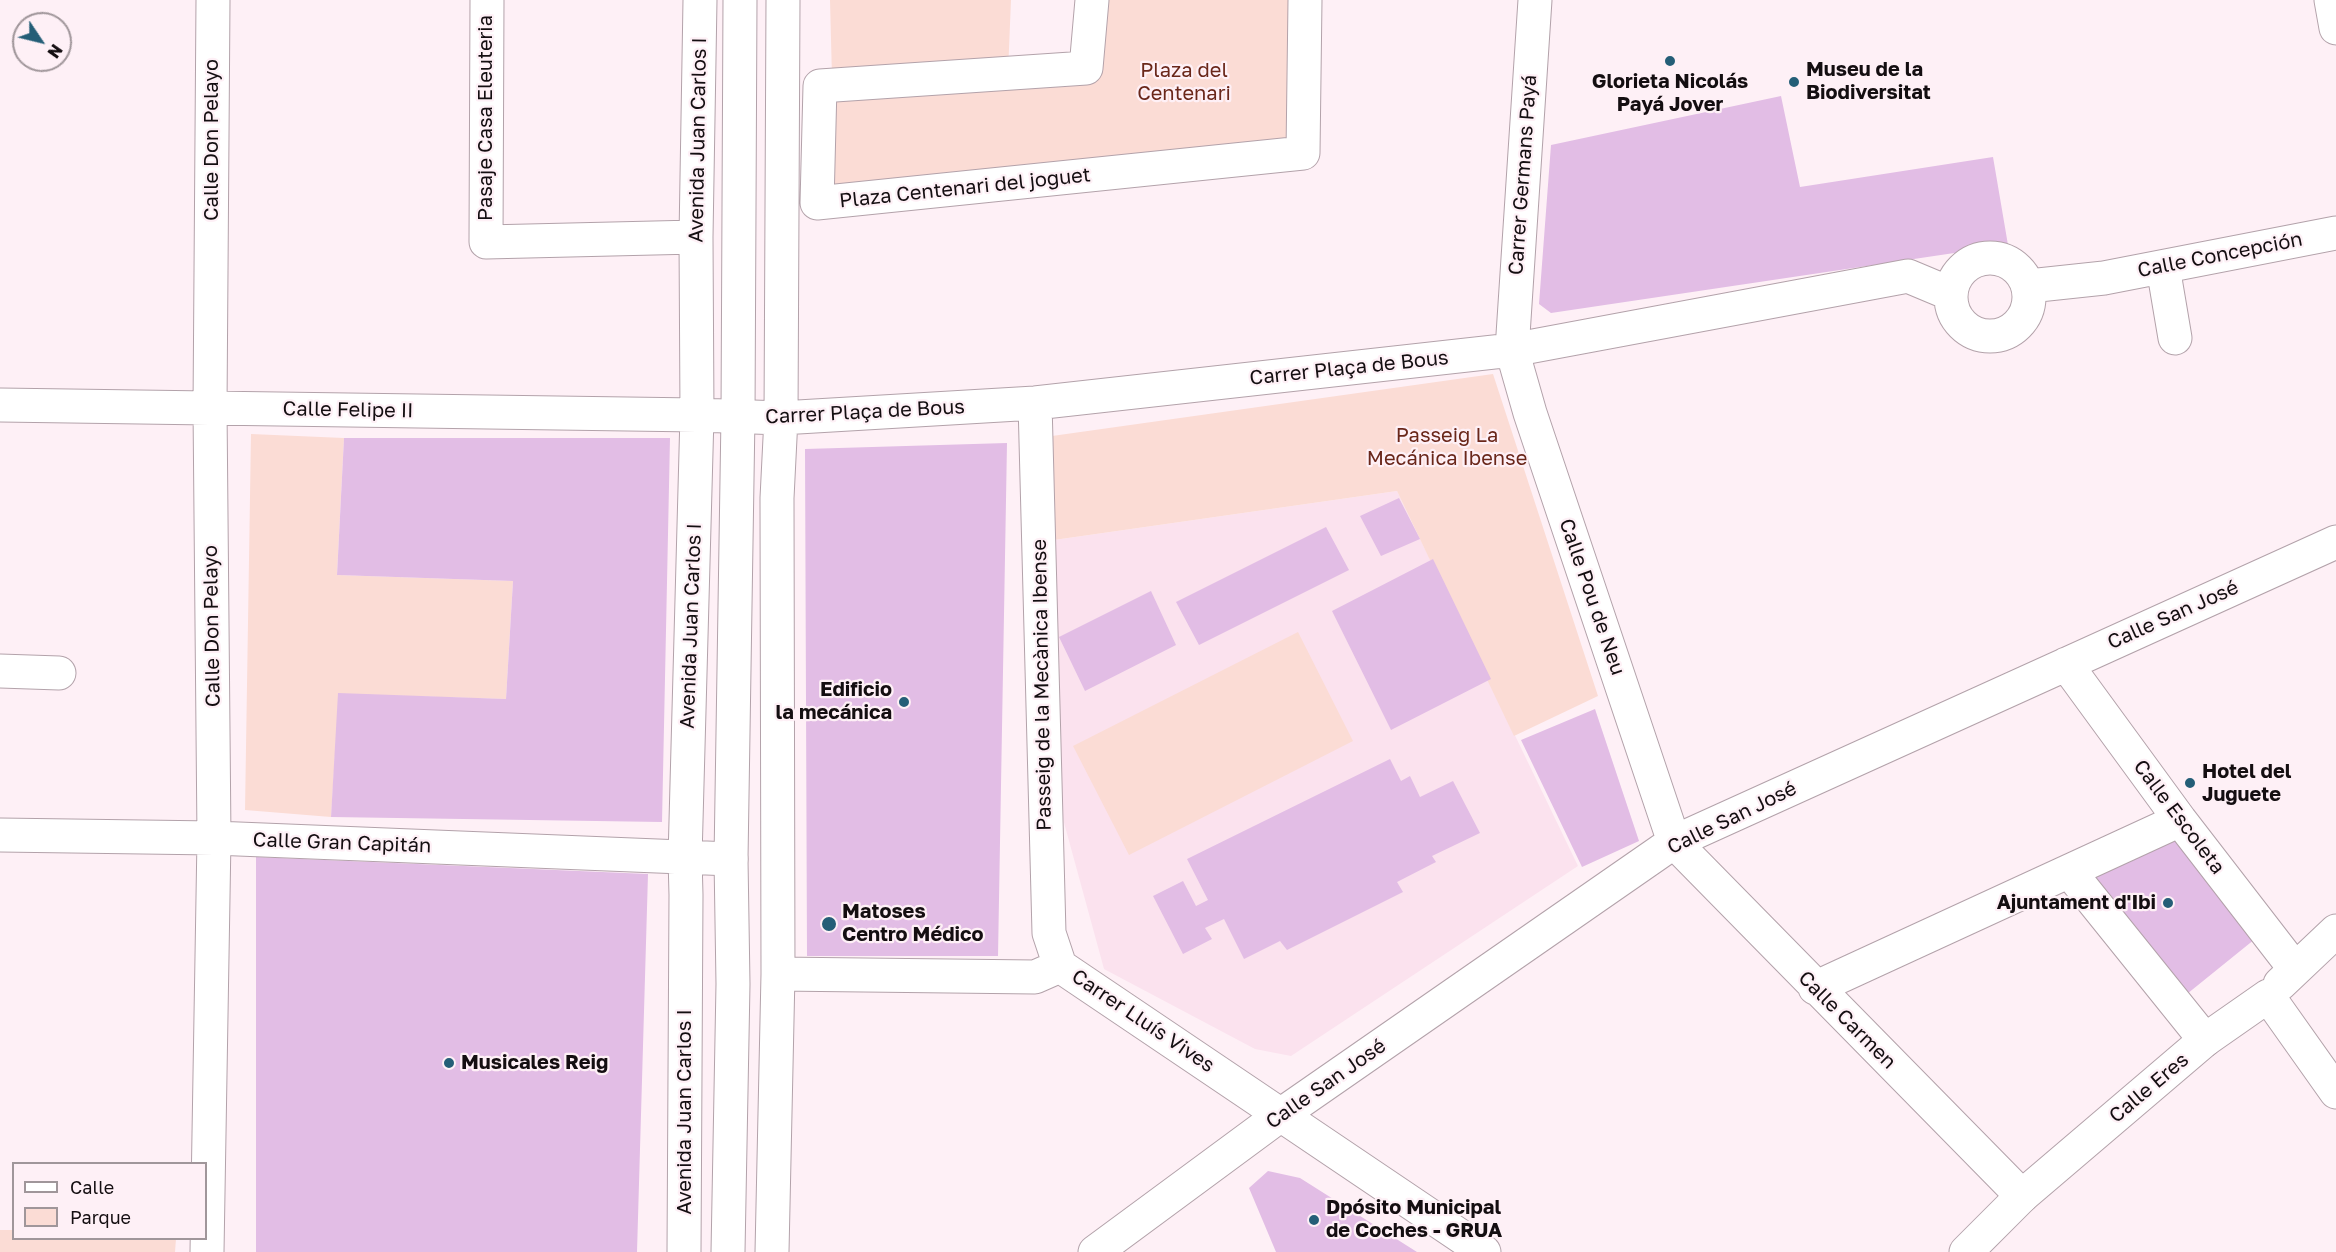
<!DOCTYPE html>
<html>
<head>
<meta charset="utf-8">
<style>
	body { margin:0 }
	#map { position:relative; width:2336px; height:1252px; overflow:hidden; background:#fef0f6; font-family:"Golos Text",sans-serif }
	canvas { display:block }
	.legend { position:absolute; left:12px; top:1162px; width:195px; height:78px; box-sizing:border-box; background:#fef0f6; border:2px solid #a0969a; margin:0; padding:8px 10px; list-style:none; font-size:18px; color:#140e11 }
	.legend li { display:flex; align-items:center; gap:12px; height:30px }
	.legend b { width:30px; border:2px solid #a0969a }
	.north { position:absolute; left:12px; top:12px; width:60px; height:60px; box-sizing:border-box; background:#fef0f6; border:2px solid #a0969a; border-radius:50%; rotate:125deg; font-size:16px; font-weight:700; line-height:24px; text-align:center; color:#140e11 }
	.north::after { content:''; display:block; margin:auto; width:21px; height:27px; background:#245e77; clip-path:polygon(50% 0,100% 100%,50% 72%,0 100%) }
</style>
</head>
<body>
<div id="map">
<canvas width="2336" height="1252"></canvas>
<ul class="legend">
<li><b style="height:8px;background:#fff"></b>Calle</li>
<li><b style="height:16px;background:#fbdcd5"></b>Parque</li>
</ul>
<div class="north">N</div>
</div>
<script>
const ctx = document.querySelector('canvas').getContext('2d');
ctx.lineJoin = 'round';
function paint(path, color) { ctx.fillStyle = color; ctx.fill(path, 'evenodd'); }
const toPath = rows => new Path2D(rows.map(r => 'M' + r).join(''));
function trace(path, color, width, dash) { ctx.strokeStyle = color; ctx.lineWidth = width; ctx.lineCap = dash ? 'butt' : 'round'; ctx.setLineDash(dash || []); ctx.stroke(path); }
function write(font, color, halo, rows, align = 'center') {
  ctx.font = font + ' "Golos Text",sans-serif'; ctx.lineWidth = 4.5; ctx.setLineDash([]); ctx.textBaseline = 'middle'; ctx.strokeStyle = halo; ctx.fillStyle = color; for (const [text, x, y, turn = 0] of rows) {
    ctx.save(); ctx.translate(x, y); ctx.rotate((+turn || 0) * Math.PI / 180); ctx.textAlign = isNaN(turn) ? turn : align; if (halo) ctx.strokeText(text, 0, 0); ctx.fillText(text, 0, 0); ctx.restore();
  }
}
paint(toPath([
	[1397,491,1578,866,1291,1056,1255,1049,1104,969,1057,797,1054,540]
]), '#fbe2ee');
paint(toPath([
	[830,0,1011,0,1008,73,832,78],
	[1101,0,1301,0,1294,154,817,203,819,96,1095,73],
	[1493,374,1598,696,1514,736,1397,491,1054,540,1052,436],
	[251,434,344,438,337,575,513,581,506,699,339,694,331,817,245,810],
	[1298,632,1353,741,1129,855,1073,746],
	[0,1230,13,1230,14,1238,176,1239,175,1252,0,1252]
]), '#fbdcd5');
paint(toPath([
	[1781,96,1800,187,1993,157,2008,245,1551,313,1539,304,1551,145],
	[344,438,670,438,662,822,331,817,338,693,506,699,513,581,337,575],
	[1007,443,998,956,807,956,805,449],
	[1399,498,1420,539,1381,556,1360,516],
	[1326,527,1349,570,1199,645,1176,602],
	[1433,559,1491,679,1391,730,1332,611],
	[1151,591,1176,645,1085,691,1059,637],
	[1595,709,1639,841,1582,867,1521,740],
	[1390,759,1401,781,1410,776,1420,797,1453,781,1480,833,1432,856,1436,862,1397,882,1403,892,1287,950,1280,941,1244,959,1224,919,1205,928,1212,939,1183,954,1153,896,1183,881,1196,906,1208,900,1187,859],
	[2177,830,2255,939,2182,998,2077,868],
	[256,857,648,874,637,1252,256,1252],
	[1268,1171,1300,1178,1417,1252,1276,1252,1249,1188]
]), '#e2bde5');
const street = toPath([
	[487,0,486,242,696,237],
	[1092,0,1086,68,820,86,817,203,1303,153,1305,0],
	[1535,0,1512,350,1530,413,1674,842,2022,1196],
	[2331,0,2336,28],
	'1951 297a39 39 0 1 1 78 0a39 39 0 1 1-78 0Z',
	[2163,267,2175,338],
	[2029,286,2104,278,2336,233],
	[1035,403,1049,933,1060,966],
	[0,405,697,415,781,418,1035,403,1512,350,1908,276,1951,294],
	[2066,664,2180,820,2295,969],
	[0,671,59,673],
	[0,835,214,838,731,859],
	[2069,871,2205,1040],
	[1060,966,1484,1252],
	[778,974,1035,977,1060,966],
	[2280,984,2336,931],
	[1815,988,2180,820],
	[207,1252,214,838,210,408,213,0],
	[684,1252,686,895,685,858,697,415,696,237,700,0],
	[772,1252,778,974,777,498,781,418,783,0],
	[1095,1252,1282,1114,1674,842,2336,542]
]);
const secondary = toPath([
	[728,1252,733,984,731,859,738,416,740,0],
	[1966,1252,2022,1196,2205,1040,2268,996,2336,1092]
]);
trace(street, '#b3a2aa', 35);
trace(secondary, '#b3a2aa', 35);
trace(street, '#fff', 33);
trace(secondary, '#fff', 33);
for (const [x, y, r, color] of [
	[1670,61,6,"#245e77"],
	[1794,82,6,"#245e77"],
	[904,702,6,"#245e77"],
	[2190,783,6,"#245e77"],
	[2168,903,6,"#245e77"],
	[829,924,8,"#245e77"],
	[449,1063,6,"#245e77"],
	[1314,1220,6,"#245e77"]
]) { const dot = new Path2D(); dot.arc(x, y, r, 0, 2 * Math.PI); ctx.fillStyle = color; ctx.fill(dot); trace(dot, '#fef0f6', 2); }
write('bold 20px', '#140e11', '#fef0f6', [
	["Museu de la",1806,70],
	["Biodiversitat",1806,93],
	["Glorieta Nicolás",1670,82,"center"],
	["Payá Jover",1670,105,"center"],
	["Edificio",892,690,"right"],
	["la mecánica",892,713,"right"],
	["Hotel del",2202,772],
	["Juguete",2202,795],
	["Ajuntament d'Ibi",2156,903,"right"],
	["Matoses",842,912],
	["Centro Médico",842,935],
	["Musicales Reig",461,1063],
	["Dpósito Municipal",1326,1208],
	["de Coches - GRUA",1326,1231]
], 'left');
write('20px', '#6a271a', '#fef0f6', [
	["Plaza del",1184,71],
	["Centenari",1184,94],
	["Passeig La",1447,436],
	["Mecánica Ibense",1447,459]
]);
write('20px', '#140e11', '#fef0f6', [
	["Pasaje Casa Eleuteria",486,118,-90],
	["Calle Don Pelayo",212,140,-90],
	["Avenida Juan Carlos I",698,140,-89],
	["Carrer Germans Payá",1523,175,-86],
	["Plaza Centenari del joguet",965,188,-6],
	["Calle Concepción",2220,255,-11],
	["Carrer Plaça de Bous",1349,368,-6],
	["Calle Felipe II",348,410,1],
	["Carrer Plaça de Bous",865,412,-3],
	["Calle Pou de Neu",1592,597,71],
	["Calle San José",2173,615,-24],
	["Calle Don Pelayo",212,626,-91],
	["Avenida Juan Carlos I",691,626,-88],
	["Passeig de la Mecànica Ibense",1042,685,-91],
	["Calle Escoleta",2179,817,53],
	["Calle San José",1732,818,-26],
	["Calle Gran Capitán",342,843,2],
	["Calle Carmen",1847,1020,45],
	["Carrer Lluís Vives",1143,1021,34],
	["Calle San José",1326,1084,-35],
	["Calle Eres",2149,1088,-40],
	["Avenida Juan Carlos I",685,1112,-90]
]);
</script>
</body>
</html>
